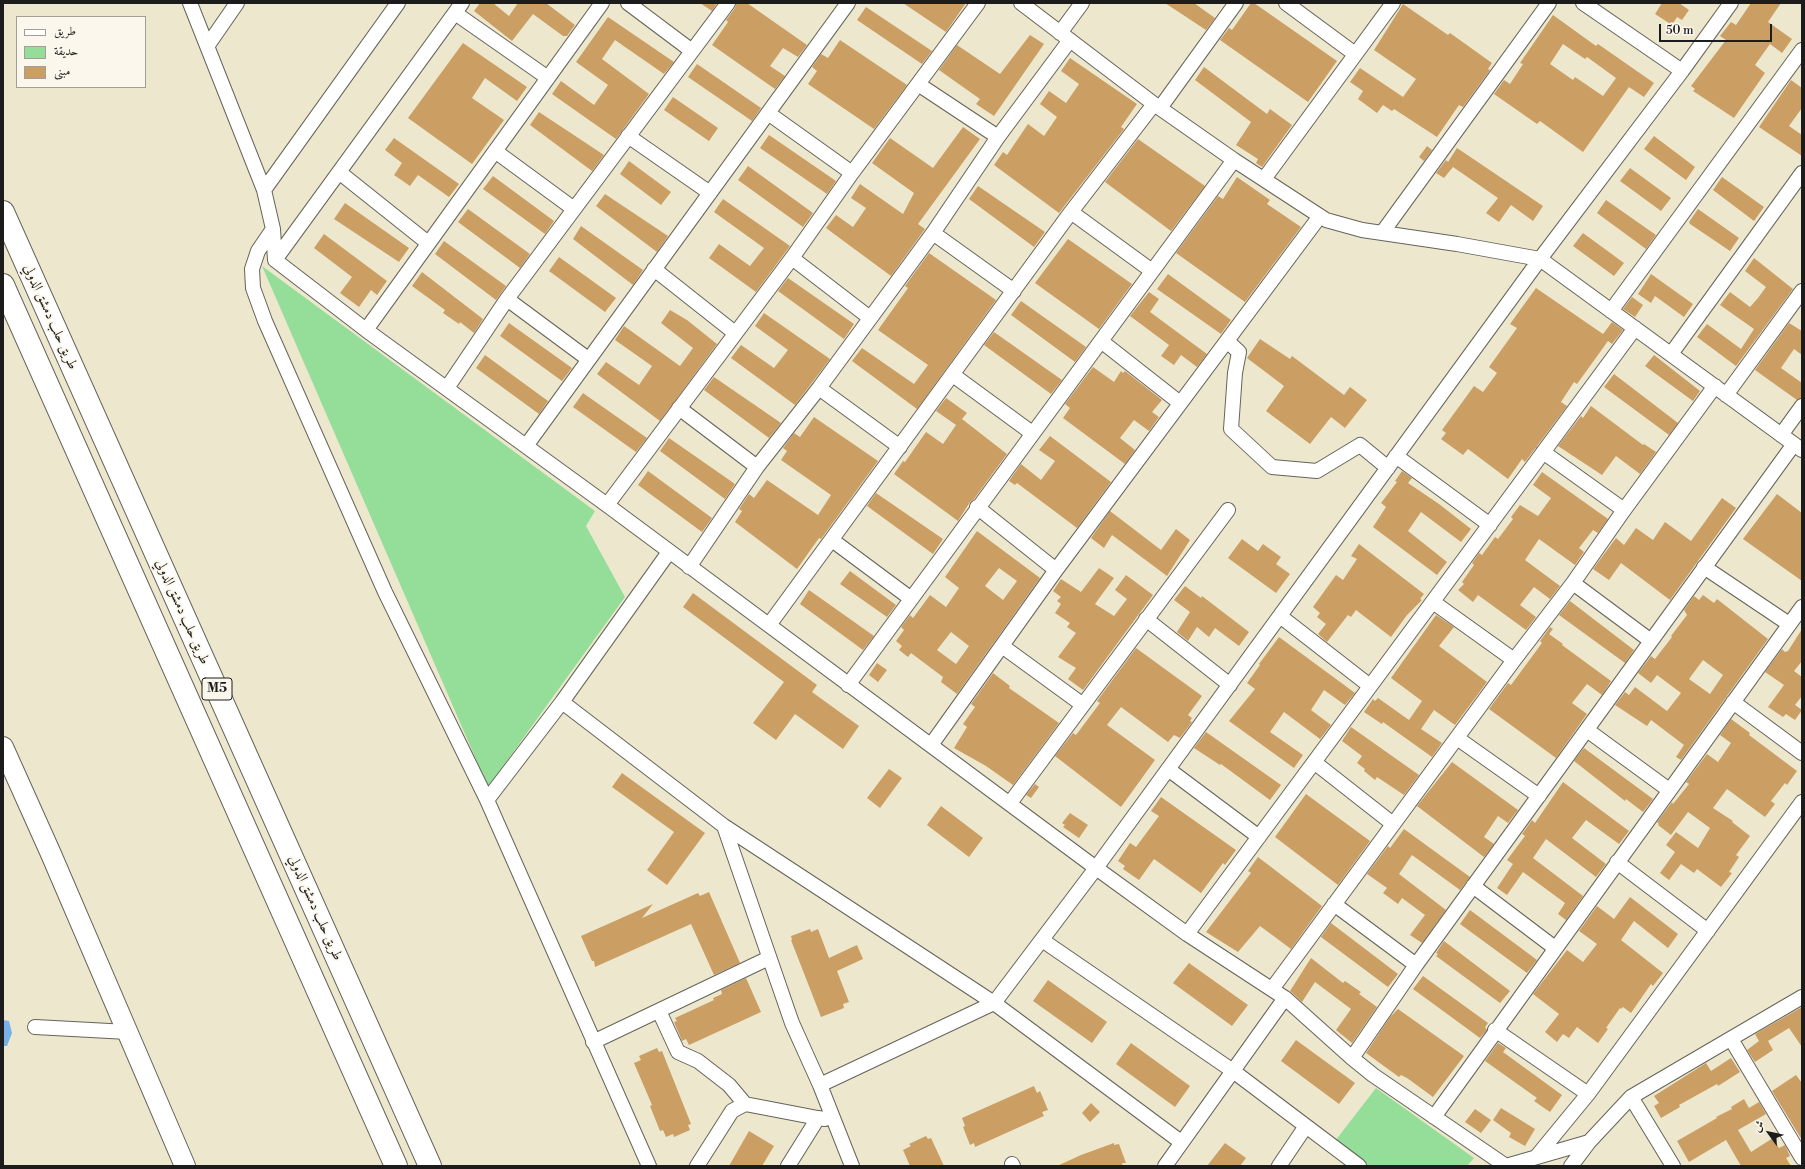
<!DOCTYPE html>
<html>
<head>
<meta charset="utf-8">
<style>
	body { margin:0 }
	#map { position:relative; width:1805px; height:1169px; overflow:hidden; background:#ede8cd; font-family:"Libre Bodoni",Amiri,serif }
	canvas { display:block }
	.frame { position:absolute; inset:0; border:4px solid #1c1c1c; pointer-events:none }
	.legend { position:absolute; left:16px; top:16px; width:130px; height:72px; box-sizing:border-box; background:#fbf7ec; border:1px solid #a29f99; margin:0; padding:5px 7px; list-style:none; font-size:12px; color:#1c1c1c }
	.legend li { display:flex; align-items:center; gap:8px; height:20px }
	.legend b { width:20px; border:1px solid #a29f99 }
	.north { position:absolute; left:1749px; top:1113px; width:40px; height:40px; -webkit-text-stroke:3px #fbf7ec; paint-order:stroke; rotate:303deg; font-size:11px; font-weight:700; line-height:16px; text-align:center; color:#1c1c1c }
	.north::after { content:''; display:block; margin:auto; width:14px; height:18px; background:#1c1c1c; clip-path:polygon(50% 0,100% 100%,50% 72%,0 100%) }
	.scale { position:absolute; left:1659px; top:24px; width:113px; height:18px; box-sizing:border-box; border:2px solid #1c1c1c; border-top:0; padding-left:5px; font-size:12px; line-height:14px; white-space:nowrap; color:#1c1c1c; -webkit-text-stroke:3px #fbf7ec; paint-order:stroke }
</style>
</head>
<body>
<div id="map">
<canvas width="1805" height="1169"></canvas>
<div class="frame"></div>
<ul class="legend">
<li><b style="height:5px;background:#fff"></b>طريق</li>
<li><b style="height:11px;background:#95de9a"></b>حديقة</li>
<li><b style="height:11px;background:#cb9e64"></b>مبنى</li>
</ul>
<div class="north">ش</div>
<div class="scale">50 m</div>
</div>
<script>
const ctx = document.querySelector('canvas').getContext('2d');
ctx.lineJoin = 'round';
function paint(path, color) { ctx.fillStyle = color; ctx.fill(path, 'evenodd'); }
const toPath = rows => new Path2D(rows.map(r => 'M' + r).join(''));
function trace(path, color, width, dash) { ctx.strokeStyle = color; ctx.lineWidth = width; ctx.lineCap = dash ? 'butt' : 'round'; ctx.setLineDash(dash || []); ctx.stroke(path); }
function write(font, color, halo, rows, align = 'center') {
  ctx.font = font + ' "Libre Bodoni",Amiri,serif'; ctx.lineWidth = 3.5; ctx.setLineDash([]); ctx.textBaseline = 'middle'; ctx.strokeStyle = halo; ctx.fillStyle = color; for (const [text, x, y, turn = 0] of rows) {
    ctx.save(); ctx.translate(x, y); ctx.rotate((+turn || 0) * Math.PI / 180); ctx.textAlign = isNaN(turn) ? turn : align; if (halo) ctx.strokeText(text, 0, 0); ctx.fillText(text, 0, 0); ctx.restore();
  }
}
paint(toPath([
	[262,266,595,511,586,526,625,597,488,787],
	[1376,1088,1474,1158,1467,1166,1366,1166,1335,1141]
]), '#95de9a');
paint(toPath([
	[3,1020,9,1021,12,1033,7,1046,3,1046]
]), '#78b1e8');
paint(toPath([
	[480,3,493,3,509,16,518,3,546,3,575,25,567,36,563,36,533,14,512,41,474,11],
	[700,3,717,3,712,11],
	[736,3,747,3,807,45,798,57,783,48,770,66,785,76,775,89,712,45,728,22,726,20,735,8],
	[903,3,966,3,946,32],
	[1165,3,1194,3,1215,18,1206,30],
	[1251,3,1254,3,1337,61,1308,102,1220,40,1229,28,1232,30],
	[1662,3,1679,3,1689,10,1682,20,1677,17,1672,25,1655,14],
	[1751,3,1781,3,1768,22,1792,39,1782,53,1770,44,1755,65,1765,73,1734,118,1693,91,1695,89,1691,86,1726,40,1720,36,1731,22,1736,25],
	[1403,4,1448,35,1450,33,1492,63,1488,69,1490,70,1463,107,1459,105,1437,137,1394,109,1392,111,1383,105,1377,113,1358,99,1363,91,1350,82,1360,68,1403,97,1416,79,1374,50],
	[866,7,932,51,922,64,857,20],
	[1553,15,1596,46,1598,44,1654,83,1644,97,1629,87,1583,152,1540,121,1537,124,1494,94,1504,80,1510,84,1523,64,1520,63],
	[1563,44,1585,59,1587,57,1616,78,1603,96,1575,77,1573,80,1550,64],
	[608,17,674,62,664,74,615,40,602,59,649,94,616,139,552,94,561,81,594,105,608,85,576,62],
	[1030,35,1044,44,994,116,976,104,980,99,939,70,957,45,1000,74],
	[840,40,907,85,874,129,808,84,817,71,812,67,821,54,828,58],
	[463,43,527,87,517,101,485,78,472,98,504,120,472,164,408,118],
	[1070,58,1137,104,1121,127,1124,129,1059,213,994,165,1003,152,1007,155,1028,124,1044,136,1057,117,1040,104,1049,91,1066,103,1079,84,1061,71],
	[697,64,761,108,752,121,688,77],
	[1204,67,1267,114,1270,109,1292,125,1262,167,1256,163,1258,159,1236,145,1251,122,1195,80],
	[1791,80,1802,88,1802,108,1789,126,1802,135,1802,156,1759,127],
	[673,97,718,128,709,141,664,110],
	[539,112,604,155,592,171,530,125],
	[963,127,980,139,918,224,925,229,891,276,826,228,836,215,853,227,866,208,851,198,860,184,903,214,914,193,872,163,890,138,933,168],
	[769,135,836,181,827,194,760,148],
	[1654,136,1695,167,1686,180,1644,149],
	[394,138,459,184,449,197,418,175,410,186,394,175,402,163,385,150],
	[1138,139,1205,186,1171,231,1105,182],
	[1427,146,1432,150,1424,161,1419,157],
	[1457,148,1543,206,1533,221,1511,205,1499,222,1486,213,1498,198,1453,167,1444,178,1436,173,1446,160,1448,162],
	[629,161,671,192,661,205,620,174],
	[748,166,813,213,803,227,738,180],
	[1630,168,1671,198,1661,211,1620,181],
	[493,176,554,221,545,234,483,189],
	[1237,177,1270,200,1267,204,1301,227,1245,302,1176,253,1218,196,1223,199],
	[1722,177,1764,207,1754,221,1713,190],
	[978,186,1045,232,1034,247,969,199],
	[605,194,668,236,657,252,596,206],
	[723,199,790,246,756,292,709,258,719,244,750,266,764,248,714,212],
	[1606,200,1656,235,1646,249,1597,213],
	[345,203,409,248,399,262,334,219],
	[468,209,530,254,520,268,458,222],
	[1698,209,1739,238,1730,251,1690,224,1689,222],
	[581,226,643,270,633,285,573,239],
	[1583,233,1624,263,1614,276,1573,246],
	[324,234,387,281,377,295,371,290,359,307,340,293,352,277,314,248],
	[1068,239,1132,284,1099,329,1035,283],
	[444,241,506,286,496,300,435,254],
	[929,253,996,300,917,409,852,361,862,348,914,384,928,365,878,330,908,288,905,286],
	[559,257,616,298,605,312,549,271],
	[1754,258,1793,289,1736,366,1697,337,1707,324,1741,349,1754,329,1720,305,1730,292,1750,307,1758,298,1766,287,1745,271],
	[422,272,483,319,474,333,460,322,459,324,443,313,445,310,412,286],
	[1168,274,1231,320,1221,334,1157,289],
	[1651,274,1693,304,1684,317,1655,296,1651,303,1638,294],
	[788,278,854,324,844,339,778,291],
	[1536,288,1603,334,1612,322,1623,330,1612,344,1608,341,1577,384,1574,382,1561,402,1567,406,1525,462,1522,459,1508,479,1468,449,1463,455,1441,439,1446,433,1442,430,1474,386,1483,392,1497,373,1489,367,1512,335,1517,328,1510,324],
	[1149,292,1159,299,1150,312,1207,354,1197,367,1181,355,1174,365,1161,356,1169,345,1130,316],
	[1632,297,1643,305,1635,317,1623,309],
	[1021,301,1086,347,1075,362,1011,315],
	[670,310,687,320,717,344,660,421,597,374,606,362,639,385,652,366,615,340,624,326,680,366,693,348,661,323],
	[764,313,830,359,795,405,731,358,741,345,774,368,788,350,755,326],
	[509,323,572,368,562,381,500,336],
	[1789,323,1802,331,1802,355,1794,349,1781,368,1802,383,1802,398,1797,400,1755,370],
	[994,332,1062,380,1051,394,984,345],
	[1260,339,1290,359,1292,356,1344,395,1350,387,1367,400,1345,428,1331,417,1310,444,1266,411,1284,386,1247,358],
	[485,355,548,401,539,414,476,368],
	[1654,355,1700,391,1693,401,1645,366],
	[1093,367,1114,382,1121,371,1123,373,1125,371,1162,400,1152,412,1159,417,1149,431,1134,420,1120,438,1135,450,1125,464,1063,418,1070,408,1065,404],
	[1614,374,1678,423,1669,435,1604,387],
	[714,377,781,423,769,438,704,390],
	[583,393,647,438,636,452,573,407],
	[946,398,967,413,962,419,1007,454,974,499,970,502,958,521,894,474,903,461,905,462,926,432,943,444,956,425,936,411],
	[1591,406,1643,445,1644,444,1656,452,1640,474,1616,456,1602,475,1558,446,1581,416,1583,418],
	[814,417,878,461,821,539,819,538,797,569,735,522,742,511,739,509,749,494,754,498,767,480,818,515,831,495,781,460,787,451,783,448,794,433,800,437],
	[1050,436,1111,482,1077,528,1017,483,1015,485,1009,481,1021,464,1041,480,1055,461,1039,450],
	[669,438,735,484,725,499,660,451],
	[648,471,712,518,702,532,638,485],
	[1402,471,1412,478,1408,483,1439,504,1471,529,1461,542,1421,512,1408,531,1447,562,1437,575,1373,527,1386,507,1381,503,1397,482,1395,481],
	[1542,472,1608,519,1598,533,1593,530,1579,548,1584,552,1575,565,1539,539,1525,560,1560,586,1550,599,1534,587,1520,605,1536,617,1526,630,1478,595,1473,602,1458,590,1464,584,1462,582,1474,565,1472,563,1479,553,1482,555,1495,537,1498,539,1513,519,1511,517,1520,505,1538,516,1551,498,1533,485],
	[876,493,943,539,933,554,867,506],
	[1777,494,1802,513,1802,581,1743,539],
	[1722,498,1736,508,1670,600,1621,563,1609,580,1593,569,1616,538,1624,545,1636,528,1653,540,1665,522,1691,541],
	[1110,511,1161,550,1176,529,1190,540,1167,576,1112,535,1104,548,1091,538],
	[977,531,1040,578,957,694,941,682,943,677,911,653,908,657,899,650,902,646,896,641,904,630,901,627,910,615,913,618,930,595,946,607,959,588,945,577],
	[999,568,1017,581,1003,600,985,586],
	[951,632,969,646,956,664,937,650],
	[1242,539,1258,551,1263,544,1281,557,1276,564,1290,574,1276,593,1228,558],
	[1359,544,1424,594,1420,599,1422,600,1407,615,1391,637,1356,610,1351,617,1348,615,1327,642,1318,634,1326,624,1317,617,1320,613,1313,607,1336,575,1343,580,1357,559,1351,556],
	[1099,568,1114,578,1095,604,1114,616,1127,599,1115,590,1126,575,1153,595,1083,690,1068,679,1076,668,1058,657,1076,633,1067,627,1070,623,1055,613,1061,604,1057,601,1061,597,1053,591,1061,579,1081,592],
	[850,571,896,605,887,617,840,584],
	[1185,586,1201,598,1202,596,1249,632,1239,646,1215,628,1209,637,1197,627,1188,641,1177,632,1190,612,1174,600],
	[809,590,874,636,863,650,800,604],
	[693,593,817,685,812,692,859,726,843,749,795,714,776,740,753,723,784,682,683,607],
	[1703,595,1714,603,1717,599,1768,639,1681,760,1676,757,1684,745,1651,720,1647,726,1615,705,1625,692,1629,695,1635,687,1667,711,1681,693,1657,675,1651,683,1638,673,1651,656,1655,659,1672,637,1671,636,1687,615,1684,610,1694,596,1699,600],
	[1703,660,1723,675,1710,694,1689,679],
	[1570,601,1634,650,1625,663,1559,615],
	[1436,615,1454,627,1439,646,1487,682,1455,725,1434,710,1421,729,1442,743,1432,757,1383,722,1382,724,1364,712,1373,699,1375,701,1378,698,1409,720,1422,701,1391,678],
	[1550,627,1553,629,1549,634,1563,644,1562,645,1611,681,1602,695,1587,684,1572,703,1587,714,1556,758,1489,709,1508,683,1511,685,1542,643,1540,641],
	[1802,629,1802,661,1794,671,1802,677,1802,696,1795,705,1802,710,1795,720,1786,714,1783,717,1768,707,1784,685,1765,672,1782,649,1785,652,1788,651],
	[1279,637,1355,693,1345,705,1324,690,1311,710,1331,725,1320,739,1284,712,1270,732,1303,755,1294,768,1229,721,1255,689,1247,683,1260,665,1259,664],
	[1136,648,1202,696,1188,715,1192,718,1190,721,1192,722,1180,738,1174,735,1168,742,1121,707,1107,725,1155,760,1121,807,1055,756,1073,733,1076,735,1100,703,1097,701],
	[877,663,887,670,878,682,869,675],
	[993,673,1010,686,1009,688,1059,723,1013,785,986,766,954,748,967,727,963,724,975,707,971,704],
	[1731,719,1750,733,1749,735,1797,771,1787,785,1785,783,1771,801,1775,804,1765,817,1727,789,1713,808,1733,821,1732,822,1750,836,1736,855,1739,857,1729,872,1732,873,1721,887,1697,869,1694,873,1681,864,1669,880,1660,873,1675,852,1666,845,1676,832,1698,848,1710,828,1688,812,1671,835,1658,825,1659,824,1657,822,1672,802,1673,804,1689,784,1686,782,1707,754,1718,762,1731,743,1720,735],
	[1351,727,1419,775,1404,795,1377,777,1375,780,1364,771,1365,769,1357,763,1362,756,1342,741],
	[1206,732,1281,785,1270,800,1221,764,1220,765,1194,748],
	[1584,748,1653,799,1643,812,1626,799,1625,801,1574,761],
	[1452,762,1518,810,1508,823,1498,816,1484,837,1494,844,1484,857,1417,806],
	[889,769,902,778,880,808,867,798],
	[622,773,705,833,667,885,647,870,674,832,612,787],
	[1563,782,1629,831,1619,844,1586,820,1572,838,1606,864,1596,877,1546,839,1533,858,1583,896,1566,920,1558,914,1565,903,1523,872,1507,895,1497,888,1513,864,1507,860,1525,836,1522,834,1532,820,1535,823],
	[1035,784,1039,787,1031,798,1026,795],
	[1306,794,1370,841,1338,885,1275,837],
	[1161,797,1236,850,1225,865,1223,863,1201,893,1154,859,1139,880,1123,869,1125,866,1118,861,1130,843,1136,847,1159,816,1151,811],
	[941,806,983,838,969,857,927,825],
	[1070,813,1088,825,1079,838,1063,827,1065,825,1062,823],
	[1404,829,1470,877,1460,890,1412,855,1399,874,1446,910,1422,943,1410,935,1425,915,1402,898,1398,904,1383,893,1387,888,1367,874,1388,846,1390,848],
	[1258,857,1322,906,1291,949,1260,926,1238,952,1206,932,1251,873,1248,871],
	[709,892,740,963,714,975,691,924,595,967,594,961,592,961,581,936,653,904,642,918,698,893,700,896],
	[1630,897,1678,934,1668,948,1634,921,1621,940,1663,973,1653,986,1651,984,1631,1013,1623,1007,1621,1009,1620,1008,1606,1028,1608,1029,1598,1043,1577,1027,1569,1038,1563,1034,1557,1042,1545,1032,1559,1014,1533,994,1567,950,1583,962,1597,944,1579,931,1597,906,1614,919],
	[1470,910,1537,960,1527,973,1460,924],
	[1331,923,1398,974,1388,987,1321,937],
	[810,929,811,932,818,929,829,958,857,945,863,959,837,971,849,1002,843,1004,844,1008,821,1017,791,940,792,940,791,936],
	[1444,941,1510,991,1500,1003,1436,956,1438,954,1436,953],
	[1311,958,1343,983,1345,981,1361,992,1359,994,1377,1007,1352,1043,1336,1030,1351,1009,1315,982,1302,1002,1290,991],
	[1189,963,1248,1005,1232,1026,1173,983],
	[1423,976,1488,1023,1485,1027,1487,1030,1480,1038,1413,989],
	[746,978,761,1012,689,1045,686,1039,682,1041,674,1022,677,1021,675,1018,714,1000,713,998,722,994,721,990],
	[1048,980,1107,1022,1092,1043,1033,1001],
	[1802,1007,1802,1047,1789,1028,1768,1041,1773,1050,1755,1062,1747,1050,1759,1041,1755,1034],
	[1398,1009,1464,1056,1433,1097,1407,1078,1401,1075,1399,1077,1366,1053,1390,1017],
	[1296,1040,1355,1083,1339,1104,1281,1061],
	[1131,1043,1190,1086,1175,1107,1116,1064],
	[1498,1043,1506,1048,1503,1052,1562,1095,1550,1112,1534,1101,1537,1098,1485,1061],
	[657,1048,659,1052,662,1051,691,1124,688,1125,690,1130,674,1137,673,1134,666,1137,663,1130,660,1131,650,1106,652,1105,634,1063,641,1060,639,1056],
	[1731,1058,1740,1072,1718,1086,1717,1084,1679,1105,1680,1107,1661,1118,1654,1106,1659,1103,1654,1096,1706,1063,1711,1071],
	[1796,1075,1802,1083,1802,1140,1772,1091],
	[1034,1086,1037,1093,1040,1091,1048,1110,1042,1112,1044,1116,975,1147,974,1143,970,1145,963,1127,965,1126,962,1118],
	[1744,1099,1749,1108,1759,1102,1766,1114,1738,1130,1751,1152,1773,1138,1779,1148,1785,1145,1790,1156,1786,1158,1791,1166,1741,1166,1726,1140,1689,1162,1677,1141,1717,1118,1716,1117,1732,1109,1731,1107],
	[1091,1103,1100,1112,1090,1122,1082,1113],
	[1501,1108,1535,1129,1525,1146,1509,1137,1511,1133,1493,1120],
	[1475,1109,1491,1120,1481,1133,1465,1122],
	[749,1131,774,1146,762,1166,729,1166],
	[926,1136,928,1139,931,1138,944,1166,910,1166,903,1150,911,1146,909,1144],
	[1114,1143,1114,1145,1119,1144,1126,1163,1122,1163,1123,1166,1057,1166,1081,1155],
	[1225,1143,1246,1158,1240,1166,1207,1166]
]), '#cb9e64');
const street = toPath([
	[190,3,264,190,273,229,275,260,366,330,607,505,1096,868,1187,934,1285,998,1352,1058,1373,1075,1506,1166],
	[628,3,692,51],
	[1021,3,1154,104,1234,160,1326,220,1362,230,1457,244,1540,259,1802,450],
	[1286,3,1355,54],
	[1583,3,1682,71],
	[455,13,548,78],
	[1060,33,1082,3],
	[208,45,237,3],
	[918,84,998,137],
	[1160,108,1236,3],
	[768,113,852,173],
	[628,136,710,193],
	[495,151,574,209],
	[339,172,428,243],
	[1264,179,1393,3],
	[264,190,398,3],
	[1071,212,1152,271],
	[273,229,258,251,252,269,253,288,265,321,385,592,487,800,649,1166],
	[933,233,1014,291],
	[1382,233,1549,3],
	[792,258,870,318],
	[275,260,462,3],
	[654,269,735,333],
	[507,299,588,359],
	[1611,311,1802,50],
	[366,330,602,3],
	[1101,341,1180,403],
	[1227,341,1239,352,1235,373,1231,429,1272,467,1317,471,1360,445,1388,468],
	[1671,354,1802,173],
	[953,375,1032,433],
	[447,388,507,299,728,3],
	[819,388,900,447],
	[1726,395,1802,291],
	[679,408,757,467],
	[1781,435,1802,406],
	[526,446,848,3],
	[1543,452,1624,510],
	[1396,456,1490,525],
	[607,505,792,258,852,173,978,3],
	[977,507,1056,570],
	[832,540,910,598],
	[689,567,757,467,819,388,933,233,998,137,1070,40],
	[1704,567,1789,624],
	[1573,583,1651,641],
	[1433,602,1514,660],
	[1280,616,1370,686],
	[1146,619,1230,685],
	[769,625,1071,212,1154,104],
	[1002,646,1083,705],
	[848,685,1234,160],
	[562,702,724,826,994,1003,1181,1142],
	[1733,702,1802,753],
	[1587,730,1669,790],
	[1457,738,1539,796],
	[931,745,1056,570,1320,216],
	[1314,762,1393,824],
	[1168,769,1259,837],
	[487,800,562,702,669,552],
	[1010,803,1228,510],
	[724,826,792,1023,820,1085,852,1166],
	[1617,862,1708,931],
	[1473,886,1555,948],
	[1334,904,1416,965],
	[1187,934,1635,328],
	[1042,940,1233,1071,1359,1166],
	[1272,989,1514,660,1573,583,1624,510,1715,386],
	[659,1011,678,1052,698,1061,729,1085,745,1104],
	[35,1027,128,1032],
	[1495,1030,1588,1094],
	[1731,1039,1802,1158],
	[593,1042,769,958],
	[1352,1058,1416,965,1794,444],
	[820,1085,994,1003,1096,868,1540,259,1682,71,1731,3],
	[1631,1097,1673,1166],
	[1434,1117,1802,607],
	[1537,1156,1588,1094,1802,802],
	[1012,1164,1013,1166],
	[697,1166,732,1111,745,1104,818,1118],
	[788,1166,818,1118,825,1119],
	[1165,1166,1285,998],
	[1279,1166,1306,1126],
	[1506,1166,1589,1142],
	[1571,1166,1589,1142,1631,1097,1802,997]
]);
const secondary = toPath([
	[3,747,51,854,185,1166]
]);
const highway = toPath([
	[3,212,430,1166],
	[3,285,396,1166]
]);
trace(street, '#65635a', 16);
trace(secondary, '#65635a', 22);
trace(highway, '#65635a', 24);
trace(street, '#fff', 14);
trace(secondary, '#fff', 20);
trace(highway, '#fff', 22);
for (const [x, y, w] of [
	[217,689,30]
]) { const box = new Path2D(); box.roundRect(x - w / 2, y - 11, w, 22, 3); ctx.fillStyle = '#fbf7ec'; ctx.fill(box); trace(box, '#1c1c1c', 1); }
write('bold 13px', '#1c1c1c', null, [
	["M5",217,689]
]);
write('14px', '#1c1c1c', '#fbf7ec', [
	["طريق حلب دمشق الدولي",50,317,66],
	["طريق حلب دمشق الدولي",182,612,66],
	["طريق حلب دمشق الدولي",315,908,66]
]);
</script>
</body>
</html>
